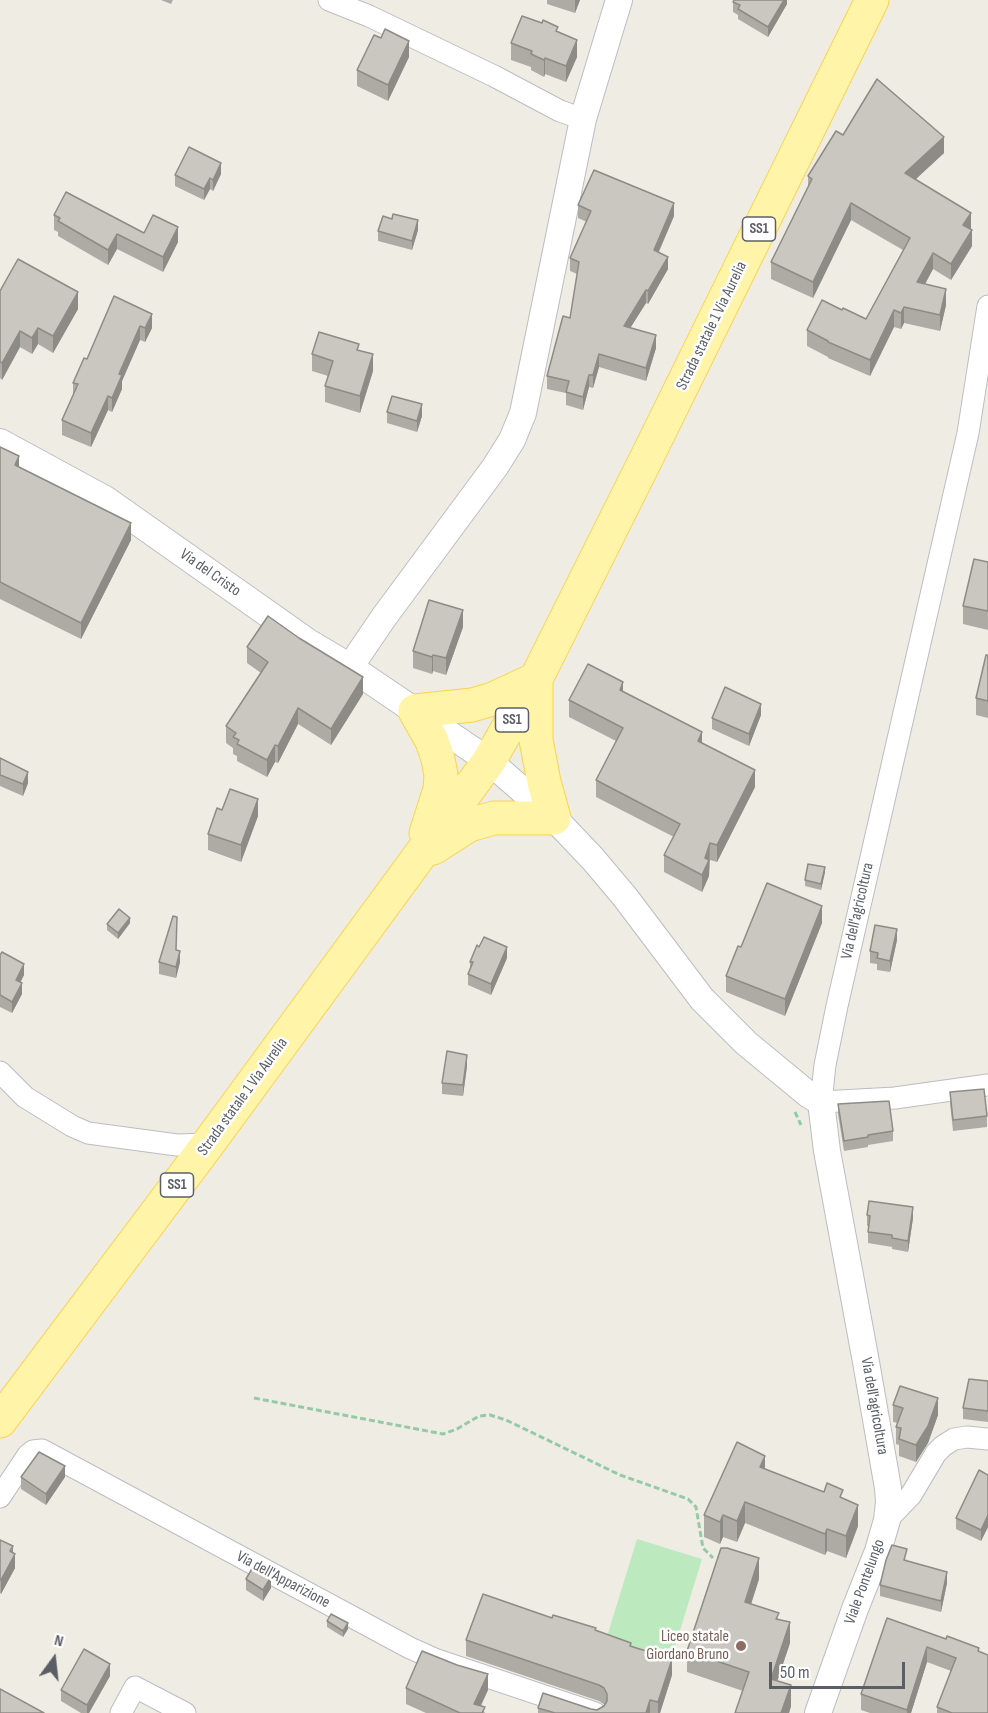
<!DOCTYPE html>
<html>
<head>
<meta charset="utf-8">
<style>
	body { margin:0 }
	#map { position:relative; width:988px; height:1713px; overflow:hidden; background:#efede3; font-family:"Sofia Sans Condensed",sans-serif }
	canvas { display:block }
	.north { position:absolute; left:24px; top:1629px; width:60px; height:60px; -webkit-text-stroke:4px #fff; paint-order:stroke; rotate:15deg; font-size:16px; font-weight:700; line-height:24px; text-align:center; color:#5b5f65 }
	.north::after { content:''; display:block; margin:auto; width:21px; height:27px; background:#5b5f65; clip-path:polygon(50% 0,100% 100%,50% 72%,0 100%) }
	.scale { position:absolute; left:769px; top:1662px; width:136px; height:27px; box-sizing:border-box; border:3px solid #5b5f65; border-top:0; padding-left:8px; font-size:18px; line-height:21px; white-space:nowrap; color:#5b5f65; -webkit-text-stroke:4px #fff; paint-order:stroke }
</style>
</head>
<body>
<div id="map">
<canvas width="988" height="1713"></canvas>
<div class="north">N</div>
<div class="scale">50 m</div>
</div>
<script>
const ctx = document.querySelector('canvas').getContext('2d');
ctx.lineJoin = 'round';
function paint(path, color) { ctx.fillStyle = color; ctx.fill(path, 'evenodd'); }
const toPath = rows => new Path2D(rows.map(r => 'M' + r).join(''));
function trace(path, color, width, dash) { ctx.strokeStyle = color; ctx.lineWidth = width; ctx.lineCap = dash ? 'butt' : 'round'; ctx.setLineDash(dash || []); ctx.stroke(path); }
function write(font, color, halo, rows, align = 'center') {
  ctx.font = font + ' "Sofia Sans Condensed",sans-serif'; ctx.lineWidth = 5; ctx.setLineDash([]); ctx.textBaseline = 'middle'; ctx.strokeStyle = halo; ctx.fillStyle = color; for (const [text, x, y, turn = 0] of rows) {
    ctx.save(); ctx.translate(x, y); ctx.rotate((+turn || 0) * Math.PI / 180); ctx.textAlign = isNaN(turn) ? turn : align; if (halo) ctx.strokeText(text, 0, 0); ctx.fillText(text, 0, 0); ctx.restore();
  }
}
paint(toPath([
	[637,1539,702,1559,670,1663,605,1643]
]), '#bde9bf');
const minor = toPath([
	[329,0,369,16,494,76,560,111,583,119],
	[988,306,968,433,837,1006,825,1065,821,1102,895,1098,988,1085],
	[0,1072,25,1097,72,1126,88,1133,177,1145,208,1144],
	[0,1497,28,1455,33,1451,42,1450,410,1648,437,1660,595,1713],
	[887,1520,911,1495,936,1453,943,1446,954,1439,967,1437,988,1439],
	[121,1713,135,1687,185,1713]
]);
const tertiary = toPath([
	[0,442,105,499,308,642,350,667,489,761,554,818,593,859,625,897,702,999,746,1043,809,1095,821,1102,827,1151,866,1362,888,1488,889,1502,887,1520,878,1551,855,1609,818,1713],
	[350,667,384,617,495,467,512,440,523,413,583,119,619,0]
]);
const primary = toPath([
	[426,833,440,789,441,775,438,759,432,741,415,711,472,705,493,699,536,679],
	[433,848,469,825,494,818,554,818,544,782,536,740,536,681],
	[0,1421,208,1144,489,761,536,679,647,457,872,0]
]);
trace(minor, '#bbbdc3', 23);
trace(tertiary, '#bbbdc3', 28);
trace(primary, '#fdd24e', 35);
trace(toPath([
	[795,1112,801,1125],
	[254,1398,443,1434,457,1429,479,1416,490,1415,506,1420,620,1475,688,1499,696,1507,703,1548,713,1558]
]), '#95caa6', 3, [6, 3]);
trace(minor, '#fff', 21);
trace(tertiary, '#fff', 26);
trace(primary, '#fff4a8', 33);
paint(toPath([
	[161,0,173,0,171,4],
	[547,0,580,0,575,13,547,4],
	[787,0,787,4,768,37,738,19,738,15,733,12,733,2],
	[558,31,577,57,566,82,545,74,544,77,531,70,531,67,511,60,511,43],
	[409,57,388,101,357,86,357,70],
	[843,135,944,153,916,179,971,229,972,246,951,280,933,269,925,284,946,305,940,331,904,323,901,329,894,327,870,376,828,358,828,357,807,346,807,330,842,310,866,319,903,250,851,220,813,298,771,279,771,262,808,186,808,176],
	[221,174,213,191,210,189,204,200,175,186,175,175],
	[578,205,674,216,659,252,668,269,648,304,646,303,630,328,656,348,646,381,599,367,593,388,589,387,583,410,566,405,566,393,547,389,547,376,570,318,577,274,570,271,570,258,587,222,578,218],
	[54,215,144,233,178,242,163,272,117,249,108,265,58,236,58,232,54,230],
	[418,230,412,250,378,241,378,231],
	[0,291,78,309,53,353,38,344,32,354,20,347,2,380,0,378],
	[114,296,152,328,145,342,140,340,122,381,122,389,112,412,108,410,91,447,62,435,62,420,73,396,73,383,87,359],
	[359,351,373,371,360,413,325,402,325,386,328,376,312,371,312,354],
	[387,412,422,416,417,432,387,423],
	[0,447,19,467,131,540,81,639,0,599],
	[988,562,988,630,963,624,963,606],
	[463,627,446,675,433,671,432,674,413,668,413,651],
	[247,647,363,694,331,745,298,724,278,763,275,762,267,777,237,761,237,756,233,754,233,748,226,743,226,726,261,673,247,663],
	[988,655,988,718,976,715,976,698],
	[623,691,702,743,755,787,717,862,710,860,709,876,702,892,664,872,664,855,674,837,596,797,596,780,616,741,569,717,569,700],
	[761,715,749,746,712,729,712,718],
	[0,758,28,783,23,796,0,786],
	[222,810,258,816,241,862,208,850,208,834],
	[825,872,821,890,805,886,805,880],
	[130,923,118,939,107,930,107,924],
	[822,923,785,1016,726,992,726,976,741,947],
	[897,940,890,972,877,970,877,964,870,963,870,951],
	[177,950,180,962,176,978,159,974,159,962],
	[0,955,24,975,20,982,22,994,12,1013,0,1007],
	[507,958,491,995,468,985,468,974,470,968,470,962],
	[467,1066,463,1096,442,1094,442,1083],
	[950,1092,987,1116,987,1127,953,1131,950,1103],
	[838,1104,893,1131,893,1141,868,1145,868,1147,844,1151,838,1114],
	[867,1215,913,1218,908,1252,892,1249,892,1247,868,1243,868,1226,867,1226],
	[988,1381,988,1422,963,1419,963,1408],
	[893,1405,938,1415,928,1443,916,1462,899,1456,899,1445,896,1444,896,1427,898,1423,893,1422],
	[765,1469,824,1492,843,1499,858,1526,846,1558,827,1551,825,1555,745,1523,737,1542,723,1537,720,1544,704,1537,704,1515],
	[988,1475,988,1527,981,1541,956,1529,956,1518],
	[21,1477,65,1477,46,1505,21,1489],
	[0,1540,13,1552,15,1568,1,1594,0,1593],
	[907,1559,906,1561,947,1583,941,1612,880,1596,880,1585],
	[246,1579,271,1588,263,1601,246,1590],
	[759,1579,751,1604,779,1619,790,1643,777,1681,791,1706,789,1713,735,1713,743,1691,687,1672,687,1651],
	[552,1618,596,1631,631,1646,672,1675,660,1713,538,1713,538,1708,597,1710,605,1705,599,1701,466,1656,466,1640],
	[887,1618,979,1651,988,1713,937,1713,937,1707,951,1671,927,1662,911,1713,870,1713,861,1710,861,1694],
	[327,1621,348,1629,343,1637,327,1627],
	[110,1676,89,1713,81,1713,61,1701,61,1690],
	[406,1688,488,1690,481,1706,485,1713,426,1713,406,1704]
]), '#aeaba5');
paint(toPath([
	[575,0,580,0,575,13],
	[784,0,787,0,787,4,768,37,768,27],
	[577,40,577,57,566,82,566,66],
	[409,41,409,57,388,101,388,85],
	[545,58,545,74,544,77,544,60],
	[944,137,944,153,905,189,905,173],
	[221,163,221,174,213,191,213,180],
	[210,178,210,189,204,200,204,189],
	[674,203,674,216,654,262,654,250],
	[851,203,851,220,813,298,813,282],
	[971,213,971,229,963,225],
	[418,220,418,230,412,250,412,241],
	[178,227,178,242,163,272,163,257],
	[972,230,972,246,951,280,951,264],
	[117,234,117,249,108,265,108,250],
	[933,253,933,269,917,299,917,282],
	[668,257,668,269,648,304,648,291],
	[946,289,946,305,940,331,940,315],
	[646,290,646,303,624,338,624,326],
	[78,292,78,309,53,353,53,336],
	[904,307,904,323,901,329,901,313],
	[894,310,894,327,870,376,870,360],
	[152,314,152,328,145,342,145,328],
	[140,326,140,340,122,381,122,389,112,412,112,398,119,374],
	[38,328,38,344,32,354,32,338],
	[20,331,20,347,2,380,2,363],
	[656,335,656,348,646,381,646,368],
	[373,354,373,371,360,413,360,396],
	[599,354,599,367,593,388,593,375],
	[589,375,589,387,583,410,583,397],
	[108,396,108,410,91,447,91,433],
	[422,404,422,416,417,432,417,421],
	[19,456,19,473,15,465],
	[131,523,131,540,81,639,81,623],
	[463,610,463,627,446,675,446,658],
	[433,655,433,671,432,674,432,657],
	[363,677,363,694,331,745,331,729],
	[623,682,623,699,620,690],
	[761,704,761,715,749,746,749,734],
	[298,708,298,724,278,763,278,746],
	[702,732,702,749,698,741],
	[275,745,275,762,267,777,267,760],
	[755,770,755,787,717,862,717,845],
	[28,772,28,783,23,796,23,784],
	[258,799,258,816,241,862,241,845],
	[710,843,709,876,702,892,702,875,705,858],
	[825,867,825,872,821,890,821,884],
	[822,906,822,923,785,1016,785,999],
	[130,918,130,923,118,939,118,933],
	[897,929,897,940,890,972,890,961],
	[507,947,507,958,491,995,491,984],
	[180,951,180,962,176,978,176,967],
	[24,964,24,975,16,991,16,980],
	[22,983,22,994,12,1013,12,1002],
	[467,1055,467,1066,463,1096,463,1085],
	[913,1207,913,1218,908,1252,908,1241],
	[938,1398,938,1415,928,1443,916,1462,916,1445],
	[765,1456,765,1478,760,1467],
	[65,1466,65,1477,46,1505,46,1494],
	[745,1502,745,1523,737,1542,737,1521],
	[858,1505,858,1526,846,1558,846,1536],
	[723,1515,723,1537,720,1544,720,1522],
	[988,1515,988,1527,981,1541,981,1530],
	[827,1529,827,1551,825,1555,825,1534],
	[13,1546,13,1558,15,1554,15,1568,1,1594,1,1580],
	[759,1558,759,1579,745,1623,745,1602],
	[947,1572,947,1583,941,1612,941,1601],
	[271,1577,271,1588,263,1601,263,1590],
	[790,1622,790,1643,771,1700,771,1679],
	[348,1623,348,1629,343,1637,343,1631],
	[927,1647,927,1662,911,1713,907,1713,907,1710],
	[672,1659,672,1675,660,1713,658,1713,658,1702],
	[110,1664,110,1676,89,1713,87,1713,87,1705],
	[488,1674,488,1690,477,1713,474,1704],
	[791,1685,791,1706,789,1713,781,1713],
	[650,1700,650,1713,646,1713]
]), '#8d8b86');
const building = toPath([
	[734,0,784,0,768,27,738,9,740,5,733,2,734,0],
	[522,16,542,23,543,20,558,27,556,31,577,40,566,66,545,58,544,60,531,54,532,51,511,43,522,16],
	[385,29,409,41,388,85,357,70,374,35,381,38,385,29],
	[877,79,944,137,905,173,971,213,963,225,972,230,951,264,933,253,917,282,946,289,940,315,904,307,901,313,894,310,870,360,828,342,828,341,807,330,822,300,842,310,843,308,866,319,910,238,851,203,813,282,771,262,812,179,808,176,836,131,843,135,877,79],
	[189,147,221,163,213,180,210,178,204,189,175,175,189,147],
	[594,170,674,203,654,250,668,257,648,291,646,290,624,326,656,335,646,368,599,354,593,375,589,375,583,397,566,392,569,381,547,376,563,316,570,318,579,262,570,258,591,211,578,205,594,170],
	[66,192,144,233,153,215,178,227,163,257,117,234,108,250,58,221,60,218,54,215,66,192],
	[393,214,418,220,412,241,378,231,383,216,392,219,393,214],
	[18,259,78,292,53,336,38,328,32,338,20,331,2,363,0,362,0,291,18,259],
	[114,296,152,314,145,328,140,326,119,374,122,375,112,398,108,396,91,433,62,420,78,384,73,383,84,358,87,359,114,296],
	[319,332,359,344,357,350,373,354,360,396,325,386,333,361,312,354,319,332],
	[392,396,422,404,417,421,387,412,392,396],
	[0,447,19,456,15,465,131,523,81,623,0,582,0,447],
	[974,559,988,562,988,611,963,606,974,559],
	[429,600,463,610,446,658,433,655,432,657,413,651,429,600],
	[268,616,299,638,363,677,331,729,298,708,278,746,275,745,267,760,237,744,239,740,233,737,236,733,226,726,268,662,247,647,268,616],
	[986,655,988,655,988,701,976,698,986,655],
	[588,664,623,682,620,690,702,732,698,741,755,770,717,845,710,843,705,858,709,860,702,875,664,855,680,824,596,780,623,728,569,700,588,664],
	[725,687,761,704,749,734,712,718,725,687],
	[0,758,28,772,23,784,0,775,0,758],
	[230,789,258,799,241,845,208,834,217,808,222,810,230,789],
	[808,864,825,867,821,884,805,880,808,864],
	[767,883,822,906,785,999,726,976,738,946,741,947,767,883],
	[119,909,130,918,118,933,107,924,119,909],
	[173,916,177,917,176,950,180,951,176,967,159,962,173,916],
	[875,925,897,929,890,961,877,958,878,953,870,951,875,925],
	[484,937,507,947,491,984,468,974,473,962,470,962,477,945,479,947,484,937],
	[2,952,24,964,16,980,22,983,12,1002,0,995,0,955,2,952],
	[447,1051,467,1055,463,1085,442,1083,447,1051],
	[984,1089,987,1116,953,1120,950,1092,984,1089],
	[889,1101,893,1131,868,1135,868,1137,844,1141,838,1104,889,1101],
	[869,1201,913,1207,908,1241,892,1238,892,1235,868,1232,870,1216,867,1215,869,1201],
	[969,1379,988,1381,988,1411,963,1408,969,1379],
	[900,1386,938,1398,928,1426,916,1445,899,1439,901,1428,896,1427,903,1408,893,1405,900,1386],
	[737,1442,765,1456,760,1467,824,1492,827,1483,843,1490,840,1497,858,1505,846,1536,827,1529,825,1534,745,1502,737,1521,723,1515,720,1522,704,1515,737,1442],
	[39,1452,65,1466,46,1494,21,1477,39,1452],
	[979,1470,988,1475,988,1515,981,1530,956,1518,979,1470],
	[0,1540,13,1546,10,1551,15,1554,1,1580,0,1579,0,1540],
	[892,1545,907,1549,904,1560,947,1572,941,1601,880,1585,886,1560,892,1545],
	[721,1548,727,1548,759,1558,745,1602,779,1613,776,1619,790,1622,771,1679,791,1685,781,1713,735,1713,749,1672,687,1651,721,1548],
	[253,1567,271,1577,263,1590,246,1579,253,1567],
	[483,1594,552,1618,553,1615,596,1628,595,1630,631,1643,630,1646,672,1659,658,1702,650,1700,646,1713,555,1713,538,1708,543,1693,591,1709,597,1710,604,1706,607,1701,607,1694,604,1688,599,1685,466,1640,483,1594],
	[331,1614,348,1623,343,1631,327,1621,331,1614],
	[887,1618,946,1639,947,1636,979,1648,978,1651,988,1655,988,1713,952,1713,937,1707,956,1658,927,1647,907,1710,861,1694,887,1618],
	[84,1649,110,1664,87,1705,61,1690,84,1649],
	[422,1651,457,1665,488,1674,474,1704,485,1707,482,1713,460,1713,406,1688,422,1651],
	[0,1689,44,1713,0,1713,0,1689]
]);
paint(building, '#cac7c0');
trace(building, '#8d8b86', 1.5);
for (const [x, y, r, color] of [
	[741,1646,6,"#8d6e63"]
]) { const dot = new Path2D(); dot.arc(x, y, r, 0, 2 * Math.PI); ctx.fillStyle = color; ctx.fill(dot); trace(dot, '#fff', 2); }
for (const [x, y, w] of [
	[759,229,33],
	[512,720,33],
	[177,1185,33]
]) { const box = new Path2D(); box.roundRect(x - w / 2, y - 12, w, 24, 4.5); ctx.fillStyle = '#fff'; ctx.fill(box); trace(box, '#5b5f65', 1.5); }
write('bold 15px', '#5b5f65', null, [
	["SS1",759,229],
	["SS1",512,720],
	["SS1",177,1185]
]);
write('16px', '#5b5f65', '#fff', [
	["Strada statale 1 Via Aurelia",712,326,-64],
	["Via del Cristo",210,573,35],
	["Via dell'agricoltura",858,911,-77],
	["Strada statale 1 Via Aurelia",243,1097,-54],
	["Via dell'agricoltura",874,1406,80],
	["Via dell'Apparizione",283,1580,28],
	["Viale Pontelungo",865,1582,-70]
]);
write('16px', '#785e54', '#fff', [
	["Liceo statale",729,1637],
	["Giordano Bruno",729,1655]
], 'right');
</script>
</body>
</html>
